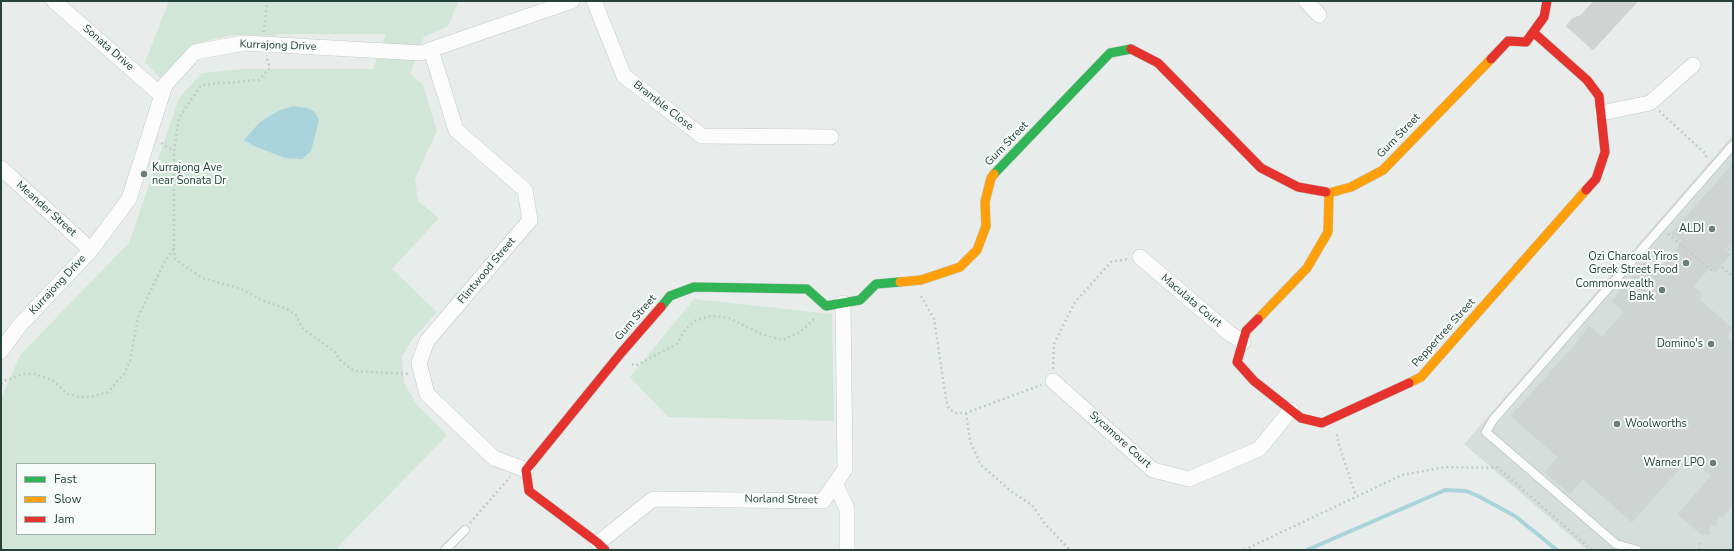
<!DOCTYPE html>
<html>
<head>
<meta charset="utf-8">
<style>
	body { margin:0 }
	#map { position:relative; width:1734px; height:551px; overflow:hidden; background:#e8edeb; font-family:"Nunito Sans",sans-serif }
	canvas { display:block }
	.frame { position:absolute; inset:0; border:2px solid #24423a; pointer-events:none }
	.legend { position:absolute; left:16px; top:463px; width:140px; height:72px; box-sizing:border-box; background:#f7fbf9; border:1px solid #a3b1ad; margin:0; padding:5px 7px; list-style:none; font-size:12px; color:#24423a }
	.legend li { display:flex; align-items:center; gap:8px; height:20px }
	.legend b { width:20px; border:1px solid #a3b1ad }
</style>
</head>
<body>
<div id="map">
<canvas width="1734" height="551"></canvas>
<div class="frame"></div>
<ul class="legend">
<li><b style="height:5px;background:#30b455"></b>Fast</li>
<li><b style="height:5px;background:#ff9f0a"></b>Slow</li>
<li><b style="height:5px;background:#e5322d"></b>Jam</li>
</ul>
</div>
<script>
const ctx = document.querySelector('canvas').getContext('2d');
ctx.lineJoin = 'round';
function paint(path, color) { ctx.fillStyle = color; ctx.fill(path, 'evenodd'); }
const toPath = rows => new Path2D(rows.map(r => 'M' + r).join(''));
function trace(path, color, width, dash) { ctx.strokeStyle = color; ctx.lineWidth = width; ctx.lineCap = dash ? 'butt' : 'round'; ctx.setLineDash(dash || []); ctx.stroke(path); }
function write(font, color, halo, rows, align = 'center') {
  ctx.font = font + ' "Nunito Sans",sans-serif'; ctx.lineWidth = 4; ctx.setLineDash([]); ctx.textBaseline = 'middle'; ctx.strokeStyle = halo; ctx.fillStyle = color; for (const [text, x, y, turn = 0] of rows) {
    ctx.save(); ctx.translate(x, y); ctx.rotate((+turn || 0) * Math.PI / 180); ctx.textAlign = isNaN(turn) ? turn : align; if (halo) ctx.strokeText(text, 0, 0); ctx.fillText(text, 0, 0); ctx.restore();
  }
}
paint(toPath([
	[1733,135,1733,550,1587,550,1464,444]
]), '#d6dedb');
paint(toPath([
	[169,1,459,1,448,26,424,37,410,74,423,85,437,131,415,179,418,201,439,218,392,269,437,312,412,340,402,356,404,383,417,405,447,435,335,550,1,550,1,399,20,355,129,243,179,98,202,73,243,69,373,69,386,34,277,34,276,36,232,35,202,42,189,48,160,78,145,62],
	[17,464,155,464,155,534,17,534],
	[694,299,832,314,834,421,668,417,630,377]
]), '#d1e6d8');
paint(toPath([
	[293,106,307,108,314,111,319,120,311,151,302,159,285,158,254,146,244,140,260,122,278,111]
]), '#a9d4db');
trace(toPath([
	[1307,550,1445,490,1466,491,1478,496,1515,516,1557,550]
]), '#a9d4db', 4);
const building = toPath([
	[1594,1,1638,1,1593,50,1566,26,1573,18,1574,19,1577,16,1579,17,1594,1],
	[1733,164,1733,241,1725,250,1731,254,1715,272,1710,267,1693,286,1703,294,1699,299,1733,329,1727,337,1733,343,1733,506,1724,516,1717,517,1717,525,1709,525,1710,534,1702,535,1678,514,1711,476,1690,457,1632,522,1583,479,1570,494,1545,472,1558,457,1511,416,1580,339,1579,338,1589,326,1602,337,1624,312,1612,301,1645,262,1656,272,1682,242,1671,233,1733,164]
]);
paint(building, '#cfd4d2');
trace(building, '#d1d6d4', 1);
const lane = toPath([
	[445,550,465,530],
	[1637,550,1616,544,1486,432,1493,420,1733,145]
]);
const street = toPath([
	[54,1,161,95],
	[594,1,624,76,702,136,831,137],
	[1306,1,1319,15],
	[431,50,456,130,525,190,530,220,427,341,419,363,427,394,494,458,526,470],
	[1601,113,1650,103,1693,65],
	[1,168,91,250],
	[1140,257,1229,333,1243,342],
	[1,351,19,326,91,250,129,199,165,85,195,52,244,43,421,53,572,1],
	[1053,381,1153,470,1189,479,1259,449,1291,410],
	[835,483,847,509,847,550],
	[598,543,653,499,823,501,845,469,843,303]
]);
const fast = toPath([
	[994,174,1110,53,1131,49],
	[661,307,670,296,694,287,807,289,826,306,860,300,876,284,900,282]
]);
const slow = toPath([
	[1326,192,1329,193,1351,187,1383,170,1491,59],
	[900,282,921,280,960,267,977,250,986,226,985,202,991,178,994,174],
	[1258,319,1307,268,1328,232,1329,193],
	[1409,383,1421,377,1586,190]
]);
const jam = toPath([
	[1533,32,1587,80,1599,96,1605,152,1596,179,1586,190],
	[1131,49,1158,63,1261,168,1298,187,1326,192],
	[1491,59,1508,41,1526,42,1544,17,1547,1],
	[1258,319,1246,331,1237,362,1254,381,1301,418,1322,423,1409,383],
	[605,550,598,543,529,491,526,470,621,353,661,307]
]);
trace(lane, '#c5cac8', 10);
trace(street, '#c5cac8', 16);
trace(fast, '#c3cbc8', 10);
trace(slow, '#c3cbc8', 10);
trace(jam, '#c3cbc8', 10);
trace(toPath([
	[264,32,267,1],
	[1659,111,1706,154,1706,160],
	[161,143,174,151],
	[1668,234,1712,271],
	[174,248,175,259,202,278,242,289,261,300,287,309,296,315,302,328,335,352,341,361,354,371,409,374],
	[1728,250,1733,245],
	[1722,267,1733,277],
	[921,296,934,319,946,399,949,409,956,413,966,413,1041,385],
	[632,364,635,366,677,344,685,330,696,320,711,316,729,318,761,334,782,340,800,332,813,320,817,321],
	[1053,369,1054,344,1075,302,1111,262,1128,259],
	[1,384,4,381,23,374,35,374,52,380,68,394,79,397,90,397,108,392,124,374,130,361,138,317,164,263,174,248,174,151,179,118,201,85,259,80,270,68,266,56],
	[966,413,970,441,981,465,1012,492,1032,505,1046,525,1070,550],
	[1337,434,1339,445,1356,496],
	[470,523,510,477],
	[1244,550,1402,475,1445,467,1489,468,1497,467,1592,550],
	[1699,550,1700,541]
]), '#c3ccca', 2.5, [2, 3]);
trace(lane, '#fcfcfc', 8);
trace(street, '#fcfcfc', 15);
trace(fast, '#30b455', 9);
trace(slow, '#ff9f0a', 9);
trace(jam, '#e5322d', 9);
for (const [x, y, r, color] of [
	[144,174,4,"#697e78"],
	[1712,229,4,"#697e78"],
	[1686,263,4,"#697e78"],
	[1662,290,4,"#697e78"],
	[1711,344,4,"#697e78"],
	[1617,424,4,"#697e78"],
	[1713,463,4,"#697e78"]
]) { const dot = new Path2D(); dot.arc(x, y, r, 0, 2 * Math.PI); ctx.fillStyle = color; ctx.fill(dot); trace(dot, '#f7fbf9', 1.5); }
write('11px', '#24423a', '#f7fbf9', [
	["Kurrajong Drive",278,46,2],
	["Sonata Drive",108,48,41],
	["Bramble Close",663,106,38],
	["Gum Street",1399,136,-46],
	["Gum Street",1007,144,-46],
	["Meander Street",46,209,42],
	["Flintwood Street",487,271,-50],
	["Kurrajong Drive",58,285,-47],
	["Maculata Court",1191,301,40],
	["Gum Street",636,318,-49],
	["Peppertree Street",1444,333,-48],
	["Sycamore Court",1120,440,42],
	["Norland Street",781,500,1]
]);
write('11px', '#24423a', '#f7fbf9', [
	["Kurrajong Ave",152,168,"left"],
	["near Sonata Dr",152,181,"left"],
	["ALDI",1704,229],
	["Ozi Charcoal Yiros",1678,257],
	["Greek Street Food",1678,270],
	["Commonwealth",1654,284],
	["Bank",1654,297],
	["Domino's",1703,344],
	["Woolworths",1625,424,"left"],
	["Warner LPO",1705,463]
], 'right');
</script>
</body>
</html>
